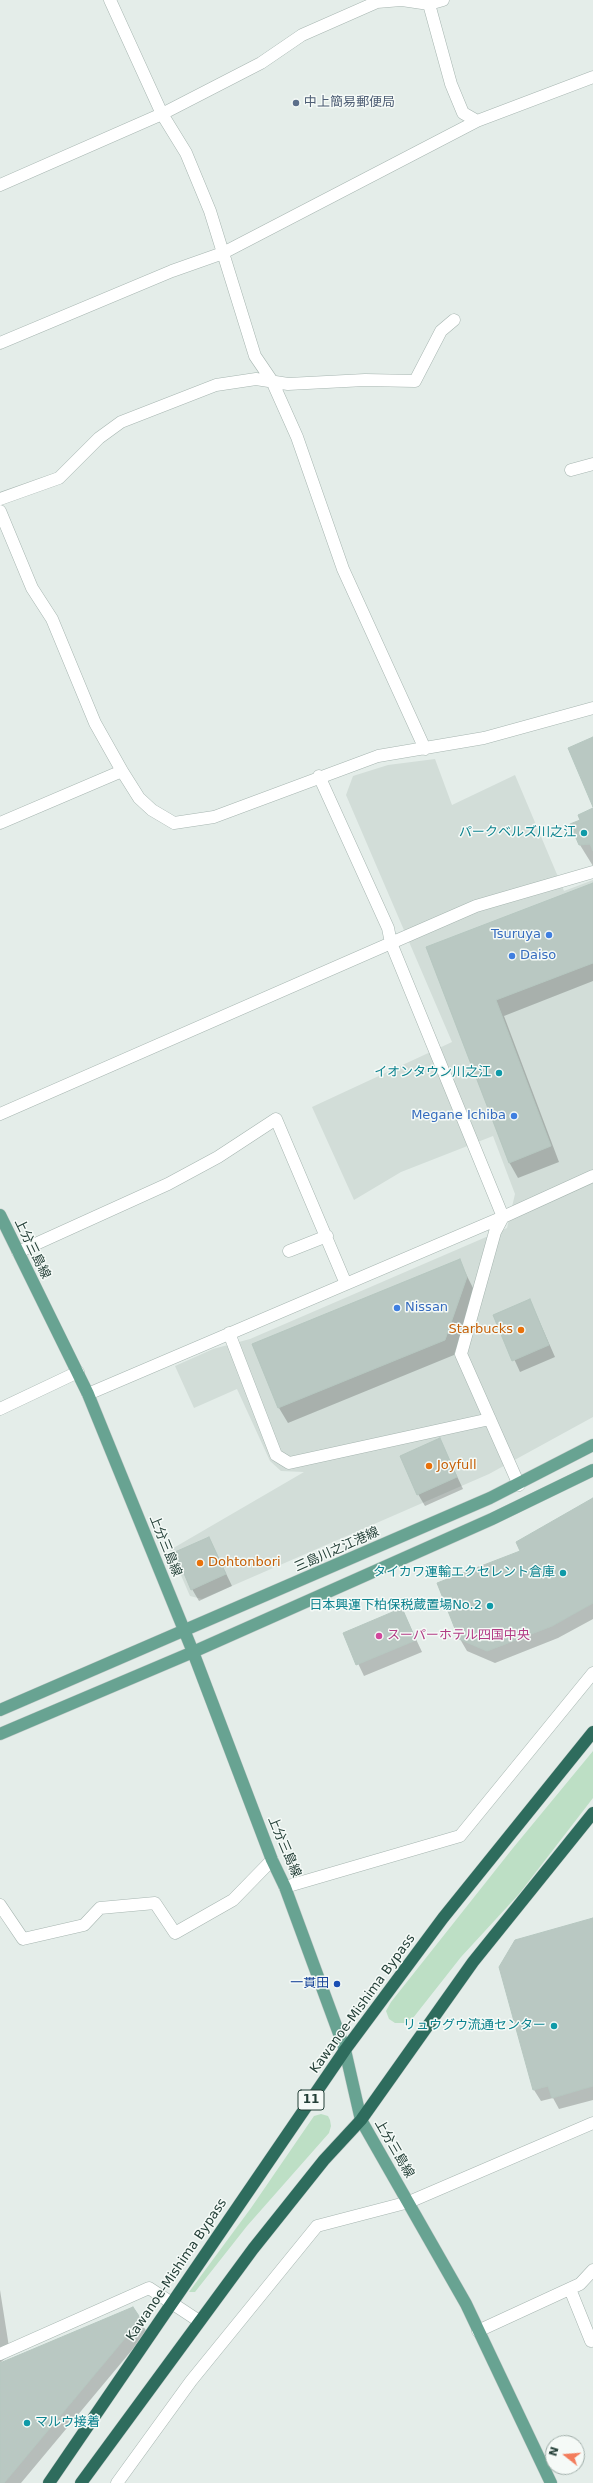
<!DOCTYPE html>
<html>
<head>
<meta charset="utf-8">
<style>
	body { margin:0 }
	#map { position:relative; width:593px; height:2483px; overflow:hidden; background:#e4ede9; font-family:"DejaVu Sans",sans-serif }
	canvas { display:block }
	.north { position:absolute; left:545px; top:2435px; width:40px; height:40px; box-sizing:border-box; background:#f5faf7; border:1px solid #a1afaa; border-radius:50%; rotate:287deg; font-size:11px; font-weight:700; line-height:16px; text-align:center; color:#233f37 }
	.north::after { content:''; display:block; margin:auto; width:14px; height:18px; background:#f37d5c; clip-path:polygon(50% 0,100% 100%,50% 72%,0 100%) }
</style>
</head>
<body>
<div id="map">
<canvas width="593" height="2483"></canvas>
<div class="north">N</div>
</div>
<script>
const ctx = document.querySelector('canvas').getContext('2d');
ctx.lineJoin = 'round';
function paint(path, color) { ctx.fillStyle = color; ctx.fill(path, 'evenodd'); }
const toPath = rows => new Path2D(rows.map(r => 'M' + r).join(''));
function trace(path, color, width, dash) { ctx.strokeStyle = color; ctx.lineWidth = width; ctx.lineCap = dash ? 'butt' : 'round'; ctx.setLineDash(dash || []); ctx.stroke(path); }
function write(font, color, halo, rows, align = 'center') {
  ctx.font = font + ' "DejaVu Sans","Noto Sans JP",sans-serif'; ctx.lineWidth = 3; ctx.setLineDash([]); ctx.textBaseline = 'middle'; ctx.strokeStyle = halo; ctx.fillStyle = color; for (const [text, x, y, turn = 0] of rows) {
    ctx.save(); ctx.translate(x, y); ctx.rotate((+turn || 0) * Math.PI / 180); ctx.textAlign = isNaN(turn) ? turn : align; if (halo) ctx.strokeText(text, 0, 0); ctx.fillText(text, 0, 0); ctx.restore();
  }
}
paint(toPath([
	[435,759,452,805,515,775,564,891,593,880,593,1417,489,1474,202,1599,190,1596,170,1550,304,1472,281,1471,270,1461,237,1389,194,1408,175,1366,213,1349,250,1339,507,1228,515,1194,493,1136,401,1172,354,1200,312,1107,452,1042,346,795,353,776,388,765]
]), '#d2ddd8');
paint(toPath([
	[593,1751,593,1798,519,1894,461,1957,413,2018,404,2023,395,2023,389,2019,386,2011,391,2002,513,1848],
	[321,2114,328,2116,330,2120,331,2126,329,2133,247,2226,195,2292,189,2292,251,2208,314,2116]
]), '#bddfc5');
paint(toPath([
	[593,809,593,866,580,845,581,820],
	[593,884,593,981,504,1016,559,1162,518,1178,509,1162,427,948],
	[459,1260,475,1292,454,1355,288,1423,279,1408,254,1344],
	[530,1300,555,1357,520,1372,494,1315],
	[440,1440,463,1489,425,1506,418,1494],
	[593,1499,593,1619,558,1638,495,1663,467,1651,460,1639,522,1551],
	[209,1538,232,1586,199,1601,192,1589],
	[402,1609,422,1652,364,1676,344,1634],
	[593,1919,593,2100,559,2109,553,2098,541,2101,534,2090,500,1967],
	[0,2290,9,2347,7,2357,0,2363],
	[132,2309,147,2332,21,2483,0,2483,0,2364]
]), '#0003');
const building = toPath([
	[593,737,593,807,568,748,593,737],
	[593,808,593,851,590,844,579,845,570,824,580,820,578,815,593,808],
	[593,883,593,963,496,1000,551,1146,509,1163,426,947,593,883],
	[460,1259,467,1277,445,1340,278,1408,252,1344,460,1259],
	[530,1299,549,1345,512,1361,493,1315,530,1299],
	[440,1438,457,1477,417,1495,400,1456,440,1438],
	[593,1498,593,1603,552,1626,487,1651,459,1639,437,1583,520,1551,516,1542,593,1498],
	[209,1537,226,1574,191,1590,175,1552,209,1537],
	[402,1608,416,1640,356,1665,343,1633,402,1608],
	[593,1918,593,2086,552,2098,548,2086,533,2090,499,1967,515,1940,593,1918],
	[133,2307,141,2319,4,2483,0,2483,0,2363,133,2307]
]);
paint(building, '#b9c8c2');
trace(building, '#b6c7c0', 1);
const minor = toPath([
	[110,0,162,114,186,153,210,211,255,356,272,381,297,437,343,569,425,749],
	[402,0,429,4,443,0],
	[429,4,451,84,463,113,477,121],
	[0,185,162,114,261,63,302,35,377,2,401,0],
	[0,343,172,271,223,253,477,121,593,77],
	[571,470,593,464],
	[0,499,59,478,99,438,121,422,216,385,256,379,288,384,365,380,415,381,441,331,454,320],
	[0,511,32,588,52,619,95,723,122,771,139,798,152,810,174,823,214,817,378,756,484,738,593,708],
	[0,823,122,771],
	[0,1114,391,943,388,928,319,776],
	[289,1251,327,1236],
	[18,1252,168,1184,218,1157,276,1119,346,1284],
	[229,1333,276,1455,289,1463,490,1419],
	[88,1394,503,1217,593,1176],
	[0,1409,78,1372],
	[519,1485,461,1354,495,1232,503,1217,391,943,476,906,593,872],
	[285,1887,460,1836,593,1673],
	[0,1905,23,1939,84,1925,100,1908,155,1903,175,1933,233,1900,272,1860],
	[570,2289,591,2341],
	[478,2331,580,2284,593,2270],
	[0,2354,149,2288,199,2321],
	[117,2483,191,2381,317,2226,409,2202,593,2123]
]);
const major = toPath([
	[0,1215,88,1394,193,1652,272,1860,285,1887,345,2050,361,2120,466,2304,551,2483],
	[0,1710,490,1498,593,1445],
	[0,1734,193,1652,492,1519,593,1470]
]);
const highway = toPath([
	[49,2483,345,2050,443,1918,593,1732],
	[81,2483,253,2249,324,2160,361,2120,473,1962,593,1813]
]);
trace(minor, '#a6b5b0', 13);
trace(major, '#c1c9c7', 13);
trace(highway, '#c1c9c7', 13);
trace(minor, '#fff', 12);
trace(major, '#68a392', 12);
trace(highway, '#2e6c5d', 12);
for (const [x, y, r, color] of [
	[296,103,4,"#5c6f8a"],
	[584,833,4,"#0f9aa8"],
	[549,935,4,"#3f7fe0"],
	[512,956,4,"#3f7fe0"],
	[499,1073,4,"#0f9aa8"],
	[514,1116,4,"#3f7fe0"],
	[397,1308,4,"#3f7fe0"],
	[521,1330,4,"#e8710a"],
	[429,1466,4,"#e8710a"],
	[200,1563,4,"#e8710a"],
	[563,1573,4,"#0f9aa8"],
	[490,1606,4,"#0f9aa8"],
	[379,1636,4,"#d1479c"],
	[337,1984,4,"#1a4fb4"],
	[554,2026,4,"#0f9aa8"],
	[27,2423,4,"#0f9aa8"]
]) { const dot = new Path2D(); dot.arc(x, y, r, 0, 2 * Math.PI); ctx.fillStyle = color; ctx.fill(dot); trace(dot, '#f5faf7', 1.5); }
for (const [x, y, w] of [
	[311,2100,26]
]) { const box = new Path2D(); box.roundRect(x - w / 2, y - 10, w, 20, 3); ctx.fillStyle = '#f5faf7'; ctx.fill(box); trace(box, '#233f37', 1); }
write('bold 12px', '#233f37', null, [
	["11",311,2100]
]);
write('13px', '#4e5e75', '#f5faf7', [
	["中上簡易郵便局",304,103]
], 'left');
write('13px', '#0d838f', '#f5faf7', [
	["パークベルズ川之江",576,833],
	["イオンタウン川之江",491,1073],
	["タイカワ運輸エクセレント倉庫",555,1573],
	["日本興運下柏保税蔵置場No.2",482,1606],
	["リュウグウ流通センター",546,2026],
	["マルウ接着",35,2423,"left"]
], 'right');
write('13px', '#366cbe', '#f5faf7', [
	["Tsuruya",541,935],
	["Daiso",520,956,"left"],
	["Megane Ichiba",506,1116],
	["Nissan",405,1308,"left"]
], 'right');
write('13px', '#233f37', '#f5faf7', [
	["上分三島線",32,1249,64],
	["上分三島線",165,1546,68],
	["三島川之江港線",337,1550,-24],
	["上分三島線",284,1847,67],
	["Kawanoe-Mishima Bypass",363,2004,-54],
	["上分三島線",394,2149,60],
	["Kawanoe-Mishima Bypass",177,2270,-56]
]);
write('13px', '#c56008', '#f5faf7', [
	["Starbucks",513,1330,"right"],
	["Joyfull",437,1466],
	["Dohtonbori",208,1563]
], 'left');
write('13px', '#b23c85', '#f5faf7', [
	["スーパーホテル四国中央",387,1636]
], 'left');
write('13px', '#164399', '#f5faf7', [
	["一貫田",329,1984]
], 'right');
</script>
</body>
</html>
